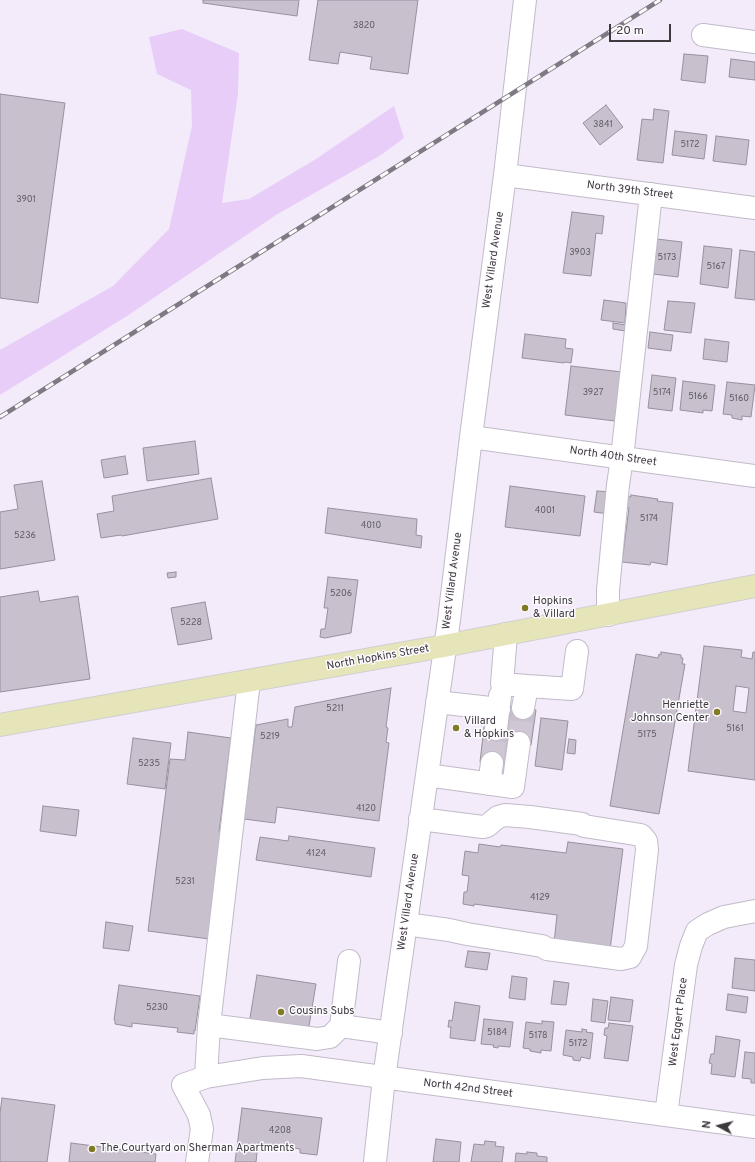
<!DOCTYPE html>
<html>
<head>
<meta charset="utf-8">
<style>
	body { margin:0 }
	#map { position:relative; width:755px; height:1162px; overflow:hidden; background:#f3ebf9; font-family:Overpass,sans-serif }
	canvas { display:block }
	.north { position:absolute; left:699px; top:1106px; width:40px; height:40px; -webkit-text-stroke:3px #fdfbfe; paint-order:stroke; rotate:277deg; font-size:11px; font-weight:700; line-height:16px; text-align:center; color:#3d393f }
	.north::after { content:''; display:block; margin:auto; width:14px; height:18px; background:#3d393f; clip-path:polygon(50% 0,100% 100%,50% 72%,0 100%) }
	.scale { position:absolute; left:609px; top:24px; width:62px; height:18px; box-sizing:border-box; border:2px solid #3d393f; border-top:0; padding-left:5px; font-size:12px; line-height:14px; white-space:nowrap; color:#3d393f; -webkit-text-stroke:3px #fdfbfe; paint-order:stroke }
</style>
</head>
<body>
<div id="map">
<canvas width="755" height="1162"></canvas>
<div class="north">N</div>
<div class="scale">20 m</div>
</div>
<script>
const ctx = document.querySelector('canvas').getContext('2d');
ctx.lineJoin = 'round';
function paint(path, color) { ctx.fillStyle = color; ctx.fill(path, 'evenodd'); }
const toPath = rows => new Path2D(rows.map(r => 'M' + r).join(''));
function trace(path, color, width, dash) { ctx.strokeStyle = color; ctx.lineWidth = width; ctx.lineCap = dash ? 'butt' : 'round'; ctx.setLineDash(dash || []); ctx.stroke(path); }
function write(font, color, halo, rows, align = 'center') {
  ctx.font = font + ' Overpass,sans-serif'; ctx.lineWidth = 3; ctx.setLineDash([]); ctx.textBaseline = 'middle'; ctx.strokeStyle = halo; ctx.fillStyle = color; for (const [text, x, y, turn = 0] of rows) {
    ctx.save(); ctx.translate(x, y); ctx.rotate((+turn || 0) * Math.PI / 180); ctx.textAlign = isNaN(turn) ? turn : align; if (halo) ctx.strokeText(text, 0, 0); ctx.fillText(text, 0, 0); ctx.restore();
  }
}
paint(toPath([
	[182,29,239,53,238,94,222,203,249,199,316,159,394,106,404,138,381,155,276,215,127,316,0,395,0,350,113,286,169,229,192,126,191,90,157,74,149,37]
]), '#e8cdf9');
const building = toPath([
	[203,0,299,0,297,16,203,3,203,0],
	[318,0,418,0,408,74,370,69,372,57,340,52,338,64,309,60,318,0],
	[684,54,708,56,705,83,681,80,684,54],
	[731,59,755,62,755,80,729,77,731,59],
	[0,94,65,103,38,303,0,298,0,94],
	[606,105,623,127,600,145,583,123,606,105],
	[654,109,669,111,663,163,637,160,642,119,653,120,654,109],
	[675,131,707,135,704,159,672,155,675,131],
	[716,136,749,140,746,165,713,161,716,136],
	[572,212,604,216,602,234,596,233,591,276,563,273,572,212],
	[657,239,682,242,678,277,653,274,657,239],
	[704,246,732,249,728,288,700,284,704,246],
	[740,250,755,252,755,300,735,298,740,250],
	[604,300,626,303,625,323,601,320,604,300],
	[668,301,695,303,691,333,664,330,668,301],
	[613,323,626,325,625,331,613,329,613,323],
	[650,332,673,335,671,351,648,348,650,332],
	[525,334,566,339,565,348,573,349,571,363,565,362,564,363,522,358,525,334],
	[705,339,729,342,727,362,703,359,705,339],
	[571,366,622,372,615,421,565,415,571,366],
	[652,375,676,378,672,411,648,408,652,375],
	[683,381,715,385,712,411,703,410,703,413,680,410,683,381],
	[727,382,755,385,751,417,742,416,742,420,732,418,732,415,723,414,727,382],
	[195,441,199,474,147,481,143,448,195,441],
	[125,456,128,474,104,478,101,460,125,456],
	[211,478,218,519,122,536,121,535,101,538,97,514,114,511,112,496,211,478],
	[42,481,55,560,0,569,0,512,18,509,14,485,42,481],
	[510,486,585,496,580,536,505,527,510,486],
	[597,491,611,492,609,514,594,512,597,491],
	[631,495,658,499,657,501,673,503,667,565,651,562,650,565,622,562,629,508,622,507,623,496,631,497,631,495],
	[328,508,417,519,416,535,422,536,421,548,325,533,328,508],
	[176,572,176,577,168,578,167,573,176,572],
	[328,577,358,580,351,633,325,638,320,637,321,629,325,629,328,608,324,608,328,577],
	[38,591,40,602,78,596,90,679,0,692,0,597,38,591],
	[205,602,212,639,178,645,171,608,205,602],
	[704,646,742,650,741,657,752,659,753,652,755,652,755,780,688,771,704,646],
	[736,686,749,688,746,713,733,711,736,686],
	[661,652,681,655,681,658,683,658,682,664,685,664,659,814,610,806,636,654,658,658,659,654,661,655,661,652],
	[391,688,386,727,388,728,386,742,389,743,379,821,277,807,275,823,244,819,256,725,288,719,288,727,292,727,295,707,391,688],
	[510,706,536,710,531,745,508,742,505,765,480,762,484,727,507,730,510,706],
	[541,718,568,721,562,770,535,766,541,718],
	[188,732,231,738,219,832,223,833,209,939,148,931,170,759,185,760,188,732],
	[133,738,171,743,165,789,127,784,133,738],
	[569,739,576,740,575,754,567,753,569,739],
	[43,806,79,810,76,836,40,831,43,806],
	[289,836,375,848,371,877,256,860,260,837,288,841,289,836],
	[568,842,623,849,610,950,554,943,557,915,474,904,474,906,463,904,464,892,467,892,469,876,462,875,465,851,478,853,479,844,500,847,501,845,566,853,568,842],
	[106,922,133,926,129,951,103,948,106,922],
	[468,951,490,953,487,970,465,967,468,951],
	[735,958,755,960,755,991,732,988,735,958],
	[257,975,316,984,308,1032,249,1024,257,975],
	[512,976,527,978,525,1000,509,998,512,976],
	[554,981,569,983,566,1005,551,1004,554,981],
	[119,985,200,996,195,1031,194,1030,194,1034,177,1032,178,1028,132,1023,132,1027,115,1024,115,1020,114,1020,119,985],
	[728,994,748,997,746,1013,726,1010,728,994],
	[611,997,633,1000,630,1022,608,1020,611,997],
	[593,999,608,1001,605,1023,591,1021,593,999],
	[455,1002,480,1006,475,1041,450,1038,451,1027,448,1027,449,1020,452,1021,455,1002],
	[484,1019,513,1022,510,1047,498,1046,498,1048,493,1047,494,1045,481,1044,484,1019],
	[542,1021,554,1022,551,1051,541,1050,541,1053,530,1051,530,1049,523,1048,526,1022,542,1024,542,1021],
	[609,1023,633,1026,628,1061,604,1058,607,1036,604,1035,605,1028,608,1028,609,1023],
	[582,1029,587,1030,586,1032,593,1033,590,1059,581,1057,580,1061,573,1060,573,1057,563,1055,566,1030,582,1032,582,1029],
	[716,1036,740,1040,735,1077,711,1074,712,1064,709,1063,711,1054,714,1054,716,1036],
	[745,1052,755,1053,755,1083,751,1083,751,1079,742,1078,745,1052],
	[2,1098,55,1105,47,1162,0,1162,0,1113,2,1098],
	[242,1108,322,1118,317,1155,300,1153,300,1149,258,1143,256,1162,235,1162,242,1108],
	[436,1139,461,1142,459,1162,433,1162,436,1139],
	[485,1141,496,1142,495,1146,504,1147,502,1162,471,1162,474,1144,484,1145,485,1141],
	[71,1143,156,1154,155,1162,69,1162,71,1143],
	[527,1152,537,1153,537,1156,547,1157,547,1162,515,1162,516,1153,527,1154,527,1152]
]);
paint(building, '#c9c0ce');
trace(building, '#98909d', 1);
trace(toPath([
	[519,743,523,708],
	[492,763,496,729]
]), '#cfc7d4', 22, [22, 11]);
const minor = toPath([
	[703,35,755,42],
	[505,175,755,208],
	[471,437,755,476],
	[608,615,608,590,618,485,622,458,651,194],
	[506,634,502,684,527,686,523,708],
	[527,686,572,689,577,651],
	[437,702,499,709],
	[496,729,500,696],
	[427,775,513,787,519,743],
	[489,784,492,763],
	[406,924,449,930,467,934,542,946,547,949,621,959,630,957,636,946,647,850,646,841,641,835,584,826,582,824,530,817,505,815,498,817,487,826,483,827,420,819],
	[209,1025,317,1039,330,1037,341,1026,349,961],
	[341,1026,391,1033],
	[206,1077,209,1025,249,681],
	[666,1115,686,965,691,946,697,931,708,924,724,917,755,911],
	[197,1162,202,1129,199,1115,183,1085,206,1077,263,1068,301,1066,755,1127],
	[375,1162,384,1078,449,620,471,437,505,175,525,0]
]);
const major = toPath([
	[0,725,444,646,755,586]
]);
trace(minor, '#c2bac8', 24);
trace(major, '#d0cfd1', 24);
trace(minor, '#fff', 22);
trace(major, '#e6e5ba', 22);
const rail = toPath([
	[0,417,660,0]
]);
trace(rail, '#7e7982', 4.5);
trace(rail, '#fdfbfe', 3, [9]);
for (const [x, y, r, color] of [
	[525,608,4,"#7f7b22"],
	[717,712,4,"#7f7b22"],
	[456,728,4,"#7f7b22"],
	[281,1012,4,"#7f7b22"],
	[92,1149,4,"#7f7b22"]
]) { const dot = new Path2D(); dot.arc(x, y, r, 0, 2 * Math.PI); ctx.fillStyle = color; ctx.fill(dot); trace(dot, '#fdfbfe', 1.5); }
write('9px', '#605b63', null, [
	["3820",364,26],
	["3841",603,125],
	["5172",690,145],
	["3901",26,200],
	["3903",580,253],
	["5173",667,258],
	["5167",716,267],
	["3927",593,393],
	["5174",662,393],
	["5166",698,397],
	["5160",739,399],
	["4001",545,511],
	["5174",649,519],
	["4010",371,526],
	["5236",25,536],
	["5206",341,594],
	["5228",191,623],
	["5211",335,709],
	["5161",735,729],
	["5175",647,735],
	["5219",270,737],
	["5235",149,764],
	["4120",366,809],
	["4124",316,854],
	["5231",185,882],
	["4129",540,898],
	["5230",157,1008],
	["5184",497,1033],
	["5178",538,1036],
	["5172",578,1044],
	["4208",280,1131]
]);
write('11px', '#3d393f', '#fdfbfe', [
	["North 39th Street",630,191,7],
	["West Villard Avenue",494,260,-82],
	["North 40th Street",613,457,8],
	["West Villard Avenue",453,581,-83],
	["North Hopkins Street",378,658,-10],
	["West Villard Avenue",409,902,-82],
	["West Eggert Place",679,1022,-83],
	["North 42nd Street",468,1089,7]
]);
write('11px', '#3d393f', '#fdfbfe', [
	["Hopkins",533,602],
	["& Villard",533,615],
	["Henriette",709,706,"right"],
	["Johnson Center",709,719,"right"],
	["Villard",464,722],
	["& Hopkins",464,735],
	["Cousins Subs",289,1012],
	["The Courtyard on Sherman Apartments",100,1149]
], 'left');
</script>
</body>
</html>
